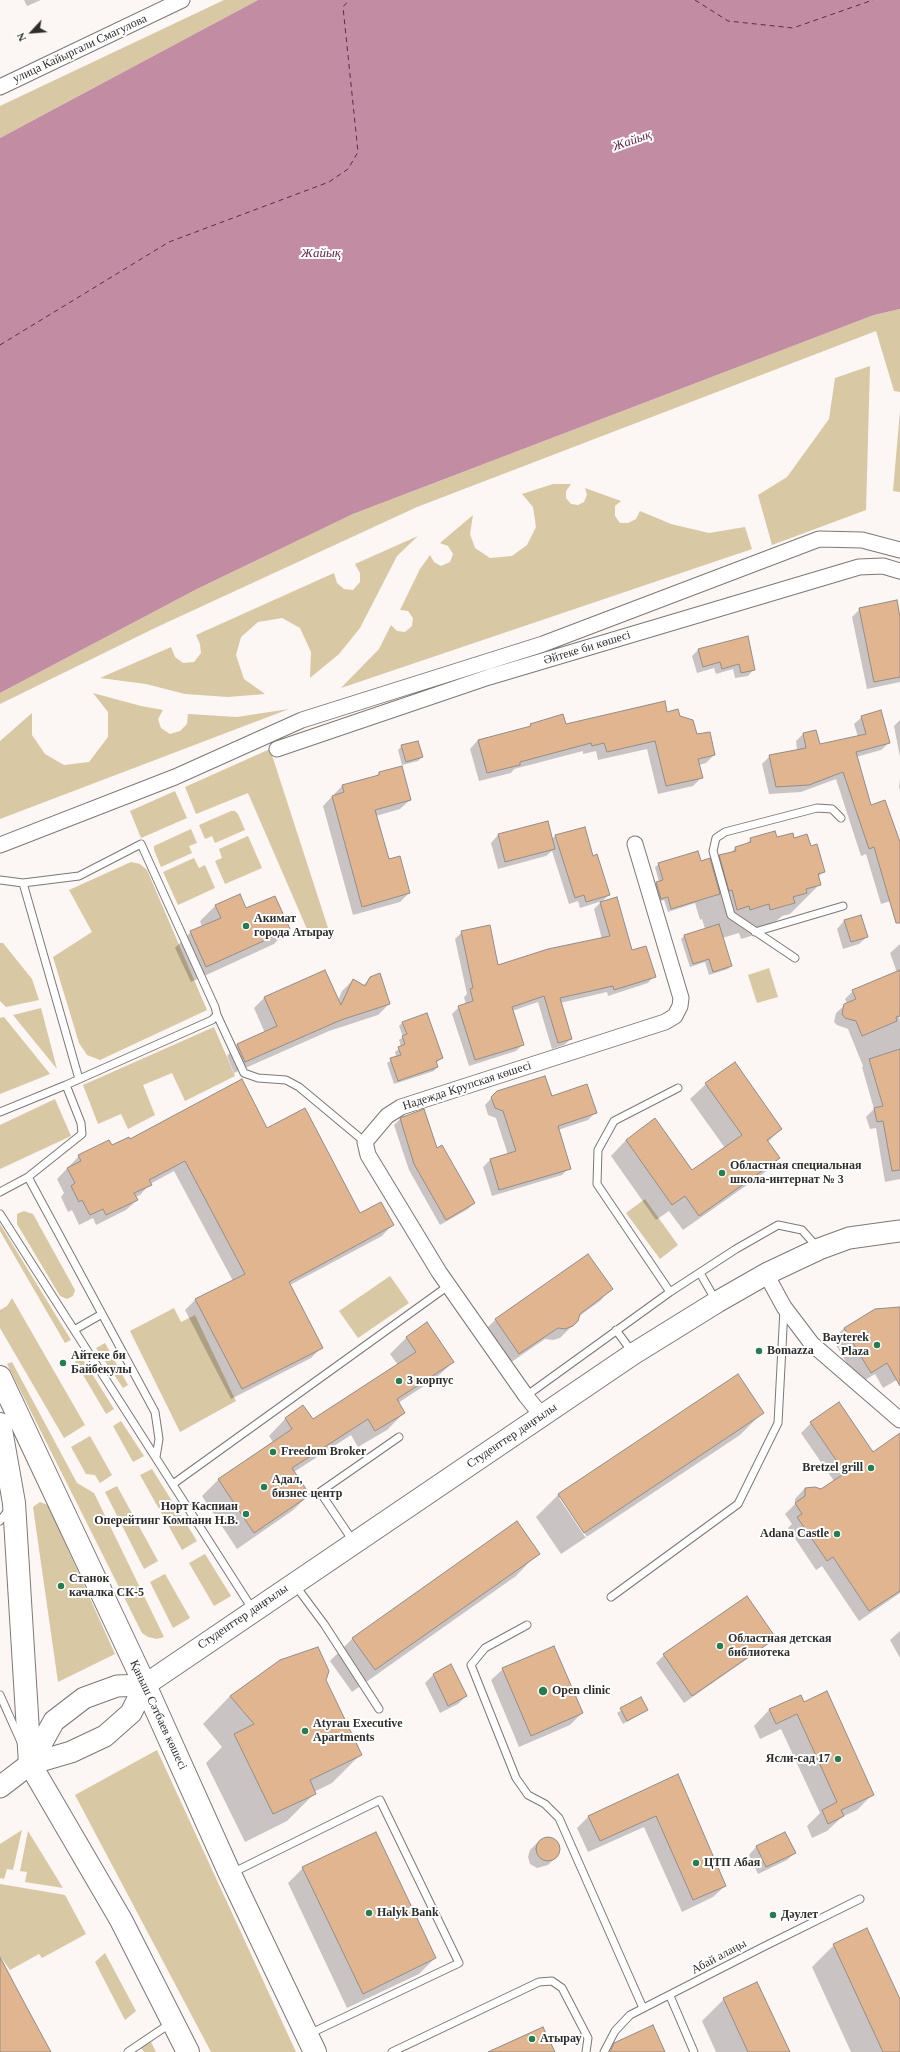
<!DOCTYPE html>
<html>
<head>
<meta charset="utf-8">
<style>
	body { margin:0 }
	#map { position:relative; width:900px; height:2052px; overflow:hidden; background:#fcf6f4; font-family:Georgia,serif }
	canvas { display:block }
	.north { position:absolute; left:12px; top:12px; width:40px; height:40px; -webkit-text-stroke:3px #fff; paint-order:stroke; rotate:244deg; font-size:11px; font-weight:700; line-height:16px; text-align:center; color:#302e2d }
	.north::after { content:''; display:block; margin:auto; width:14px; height:18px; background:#302e2d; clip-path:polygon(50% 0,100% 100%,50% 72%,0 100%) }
</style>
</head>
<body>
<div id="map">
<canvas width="900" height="2052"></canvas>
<div class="north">N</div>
</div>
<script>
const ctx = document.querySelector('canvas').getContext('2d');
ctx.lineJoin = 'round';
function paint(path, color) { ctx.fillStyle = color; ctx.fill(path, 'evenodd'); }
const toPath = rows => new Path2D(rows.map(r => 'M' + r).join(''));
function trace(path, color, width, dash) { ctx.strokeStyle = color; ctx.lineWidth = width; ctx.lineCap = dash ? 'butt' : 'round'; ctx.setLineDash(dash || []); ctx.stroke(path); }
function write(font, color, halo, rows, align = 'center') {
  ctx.font = font + ' Georgia,serif'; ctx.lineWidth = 4; ctx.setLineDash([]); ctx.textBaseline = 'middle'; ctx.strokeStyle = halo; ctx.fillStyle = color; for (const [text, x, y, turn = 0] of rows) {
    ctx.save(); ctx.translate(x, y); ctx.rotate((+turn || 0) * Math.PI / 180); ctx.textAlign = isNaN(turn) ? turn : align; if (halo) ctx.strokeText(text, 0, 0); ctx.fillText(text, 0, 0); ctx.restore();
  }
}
paint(toPath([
	[224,0,258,0,0,138,0,106],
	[900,309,900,392,894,391,876,331,417,507,157,627,0,704,0,693,197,589,353,514,874,315],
	[870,366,866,510,772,545,758,495,787,477,829,419,835,378],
	[900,411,900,492,893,491],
	[553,484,571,484,566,491,566,498,571,504,578,505,584,502,587,495,585,488,621,501,615,506,615,516,620,523,628,523,636,519,640,511,671,524,709,533,745,527,752,549,341,688,379,649,391,625,397,631,405,632,412,626,413,618,408,611,400,610,420,569,430,555,434,562,441,566,450,562,453,554,448,546,440,543,473,515,470,534,475,548,490,558,512,556,527,545,536,527,533,507,522,494],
	[418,536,397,556,360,628,339,654,310,678,311,652,300,628,282,618,258,622,241,637,236,655,244,679,265,694,228,697,185,694,146,684,100,678,171,647,175,657,183,663,194,662,201,653,200,644,196,635,334,573,337,583,344,589,353,590,360,582,360,573,355,564],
	[93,693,141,706,163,710,158,719,161,728,170,734,180,731,187,724,188,714,237,717,289,709,0,819,0,741,32,713,32,735,45,754,64,765,89,762,108,737,108,712],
	[270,749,329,931,310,936,248,793,196,814,185,787],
	[175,791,187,818,141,838,130,811],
	[231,811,235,811,238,814,245,830,215,843,212,836,205,839,199,825],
	[191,829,197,843,189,846,192,853,161,867,154,850,154,846],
	[248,836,262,868,225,884,215,861,222,858,219,849],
	[194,858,199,868,205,865,215,888,178,905,163,872],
	[131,862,140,864,147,870,207,1010,100,1060,87,1055,79,1043,53,957,92,932,69,890],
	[0,943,3,943,32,979,39,1000,6,1007,0,1001],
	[769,968,778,997,757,1003,748,975],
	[41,1008,57,1069,13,1015],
	[4,1017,50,1074,0,1094,0,1018],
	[214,1027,235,1076,185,1101,172,1073,143,1085,155,1115,128,1129,121,1114,98,1124,83,1085],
	[55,1099,71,1136,0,1169,0,1125],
	[645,1199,678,1245,660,1259,626,1213],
	[24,1211,33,1214,75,1290,73,1296,67,1299,60,1296,17,1224,17,1214],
	[0,1224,71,1340,65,1343,0,1231],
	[390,1276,409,1303,358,1338,339,1311],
	[12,1298,85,1425,64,1438,0,1328,0,1310,7,1306],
	[174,1308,181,1322,195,1315,236,1401,180,1432,130,1331],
	[105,1343,128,1385,123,1388,96,1348],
	[79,1353,114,1409,106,1414,72,1356],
	[12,1362,77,1483,94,1493,164,1637,157,1639,148,1637,142,1633,7,1364],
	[121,1421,144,1456,133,1462,113,1426],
	[90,1436,112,1475,100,1483,95,1475,86,1474,71,1447],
	[152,1469,197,1541,182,1550,140,1475],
	[117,1486,158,1561,144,1569,105,1492],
	[40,1502,48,1505,115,1654,58,1682,33,1507],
	[205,1554,231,1596,214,1606,189,1563],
	[165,1574,190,1618,173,1628,150,1582],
	[157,1750,296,2052,211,2052,75,1795],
	[22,1830,13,1870,7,1869,4,1879,0,1878,0,1844],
	[28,1831,63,1888,25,1882,27,1872,20,1871],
	[0,1884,65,1895,86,1934,42,1958,39,1954,10,1970,0,1956],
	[105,1953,136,2011,125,2020,95,1962],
	[151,2042,156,2052,144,2052,141,2048]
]), '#d8c8a4');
paint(toPath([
	[258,0,900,0,900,309,874,315,353,514,197,589,0,693,0,138]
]), '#c28ca3');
paint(toPath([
	[24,0,41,0,27,6],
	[860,609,900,622,900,682,867,689,852,617],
	[747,637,754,669,748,676,735,678,733,669,716,674,714,668,697,673,692,656,698,650],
	[667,713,679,717,714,755,706,763,699,765,702,777,693,786,658,794,647,749,598,760,596,751,583,754,583,751,514,769,511,773,479,781,470,749,478,740,527,728,531,725,565,725],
	[862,717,889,743,881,750,856,757,870,806,900,845,900,898,881,904,866,854,861,856,836,779,801,792,769,794,762,764,770,756,797,750,796,741,803,734,816,731,819,745,858,737,854,724],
	[900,720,900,757,894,726],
	[402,746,422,757,418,761,402,765,398,750],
	[379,773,410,800,400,809,376,816,388,860,409,893,400,902,353,915,323,806,342,786,375,777],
	[900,778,900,790,899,787],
	[498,835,552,839,555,836,592,857,609,895,601,902,631,951,654,976,648,983,608,996,607,992,560,1003,571,1039,564,1045,552,1049,538,1002,512,1011,523,1044,516,1051,469,1066,452,1014,459,1007,466,1005,464,997,467,994,455,939,462,932,497,967,602,939,594,909,602,901,580,908,578,901,569,904,552,851,546,856,498,869,491,843],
	[751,839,793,839,810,847,824,871,818,877,820,884,790,914,782,916,764,932,741,939,739,933,722,938,731,966,728,969,709,975,705,962,690,967,681,939,685,935,705,929,702,919,700,920,695,903,668,912,664,900,657,902,653,887,659,882,655,867,659,864,700,862,711,865,720,856,730,854,735,848,744,846],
	[215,906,246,909,289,928,274,944,191,982,175,948,191,932,202,927,200,921],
	[861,916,867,937,859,944,843,949,837,929,844,921],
	[900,944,900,977,899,978,890,953],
	[371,977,389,1004,378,1015,329,1031,234,1073,227,1056,237,1045,265,1033,254,1008,265,997,338,1001,342,991,353,980,363,986],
	[883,978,900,1020,900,1179,885,1182,876,1128,870,1129,866,1117,874,1109,862,1067,863,1066,848,1029,837,1025,834,1022,836,1013,847,1003,845,999,853,991],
	[403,1022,442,1058,436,1063,437,1067,434,1071,394,1084,387,1063,396,1057,395,1052,401,1047,399,1040,403,1037,399,1026],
	[706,1084,781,1129,768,1142,779,1158,764,1173,683,1230,669,1211,656,1220,611,1156,626,1140,655,1120,692,1172,725,1148,690,1099],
	[497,1092,551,1098,596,1112,588,1120,558,1130,569,1168,562,1175,492,1196,483,1167,490,1160,508,1155,496,1118,488,1115,485,1105],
	[400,1119,436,1149,474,1203,468,1209,440,1225,409,1170,394,1125],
	[267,1129,360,1214,392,1225,382,1236,290,1285,322,1347,311,1358,231,1399,185,1310,196,1299,233,1281,174,1171,150,1184,140,1195,135,1197,137,1200,126,1210,96,1225,93,1218,79,1225,72,1210,68,1212,61,1197,64,1193,57,1179,79,1156,129,1140],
	[588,1256,611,1289,600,1301,578,1317,577,1321,560,1338,553,1340,545,1339,507,1365,484,1331,495,1320],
	[900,1307,900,1378,883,1388,875,1374,859,1384,833,1340,844,1328],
	[407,1337,453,1362,436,1378,398,1403,404,1413,387,1430,358,1447,351,1435,294,1472,309,1495,292,1511,237,1549,202,1496,218,1480,273,1442,269,1436,285,1419,303,1407,313,1421,398,1365,390,1354],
	[738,1376,762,1413,740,1435,561,1554,536,1517,558,1495],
	[559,1498,562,1498,587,1537,586,1538],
	[811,1423,873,1453,900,1440,900,1593,859,1621,822,1566,816,1570,788,1528,792,1524,785,1514,795,1504,795,1499,805,1488,821,1490,834,1481,801,1433],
	[517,1523,538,1553,516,1576,352,1692,330,1661,352,1639],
	[900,1631,900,1658,890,1640],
	[775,1638,767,1645,684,1703,656,1663,664,1655],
	[451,1666,466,1696,458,1704,440,1713,425,1683,433,1675],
	[503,1669,582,1713,570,1725,519,1747,491,1680],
	[325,1680,360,1755,332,1783,314,1792,315,1793,287,1821,245,1842,206,1763,222,1747,203,1724,230,1696],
	[801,1696,804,1703,873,1794,857,1810,842,1817,827,1831,812,1838,807,1826,820,1813,781,1729,760,1739,754,1726,769,1710],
	[641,1698,647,1710,623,1724,617,1713],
	[678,1776,725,1886,713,1897,682,1912,644,1827,588,1852,577,1828,589,1816],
	[785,1833,795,1853,787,1860,758,1874,749,1855,756,1847],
	[548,1837,557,1843,559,1849,556,1857,548,1865,537,1868,530,1864,528,1857,530,1850,538,1842],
	[303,1868,435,1958,419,1974,347,2008,288,1883],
	[834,1945,900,2002,900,2052,851,2052,812,1967],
	[724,1999,789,2052,716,2052,702,2021]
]), '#0003');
trace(toPath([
	[695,0,728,21,793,28,873,0],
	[0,345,169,242,329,182,348,169,358,152,343,7,349,0]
]), '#672647', 1, [5, 4]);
const building = toPath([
	[897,600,900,617,900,677,874,682,859,608,897,600],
	[748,636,755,670,741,673,739,664,722,669,720,662,703,667,698,649,748,636],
	[665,701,667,712,678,709,680,716,693,720,697,734,710,732,715,755,698,759,703,778,666,786,655,741,607,752,604,743,592,746,591,743,520,762,520,765,487,773,478,740,531,726,530,724,563,714,566,724,665,701],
	[881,710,890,743,856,752,871,805,885,800,900,842,900,923,896,923,874,847,869,849,843,772,809,785,776,787,769,755,806,748,803,733,816,730,820,744,866,734,861,716,881,710],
	[418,741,423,757,406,762,401,745,418,741],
	[402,766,411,800,375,810,389,859,400,856,410,893,362,907,332,796,344,792,342,785,379,775,379,772,402,766],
	[548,821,555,849,505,862,498,834,548,821],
	[585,827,593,856,597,854,610,895,586,902,584,895,575,898,555,835,585,827],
	[775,831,777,837,793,833,794,838,807,834,811,846,817,844,825,872,818,874,821,885,806,889,807,893,793,897,795,903,770,910,769,904,750,910,749,906,737,910,732,890,729,891,719,855,736,851,735,847,751,842,750,838,775,831],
	[698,851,701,861,710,858,720,894,671,909,668,897,661,899,656,882,663,880,658,863,698,851],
	[240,894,246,908,275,896,290,929,206,967,190,931,221,918,215,905,240,894],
	[617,897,632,950,646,946,656,977,614,990,613,986,560,998,572,1039,558,1043,544,996,512,1007,524,1045,475,1060,458,1006,473,1001,470,989,473,988,461,931,490,925,498,965,548,949,610,936,600,902,617,897],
	[861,915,868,937,851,942,844,920,861,915],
	[719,924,732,966,713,972,709,959,693,964,684,935,719,924],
	[325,970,341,1005,353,979,365,986,370,977,380,973,390,1004,341,1020,245,1062,237,1044,277,1026,264,997,325,970],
	[900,970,900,1016,896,1017,897,1021,862,1036,856,1021,845,1018,842,1014,844,1004,856,999,852,990,900,970],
	[427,1013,443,1058,436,1061,438,1067,398,1081,390,1058,401,1055,398,1047,405,1044,402,1036,407,1034,402,1022,427,1013],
	[900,1049,900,1170,892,1171,883,1121,877,1122,874,1108,883,1106,869,1059,900,1049],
	[735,1062,782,1129,767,1140,780,1158,699,1216,685,1196,672,1205,626,1140,655,1118,692,1170,742,1135,705,1083,735,1062],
	[545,1076,552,1096,587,1084,597,1113,558,1126,571,1169,499,1190,490,1159,516,1151,503,1111,495,1108,491,1097,497,1091,545,1076],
	[242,1079,267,1128,305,1108,360,1213,381,1202,394,1225,289,1282,323,1348,242,1389,195,1299,245,1274,185,1161,149,1180,152,1185,134,1193,138,1200,106,1215,103,1209,90,1215,82,1200,79,1202,71,1186,75,1183,67,1168,81,1161,78,1155,109,1140,112,1145,129,1137,130,1139,242,1079],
	[424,1109,437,1148,442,1145,475,1203,446,1220,414,1164,400,1118,424,1109],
	[588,1254,613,1289,580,1314,578,1321,573,1326,565,1329,558,1328,519,1354,495,1319,588,1254],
	[900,1307,900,1386,887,1363,871,1373,844,1328,875,1309,900,1307],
	[427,1322,454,1362,397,1399,405,1413,375,1431,368,1419,292,1468,310,1495,254,1533,218,1479,292,1429,285,1418,303,1405,313,1419,416,1352,406,1337,427,1322],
	[738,1374,764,1413,584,1533,558,1494,738,1374],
	[839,1402,873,1452,900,1433,900,1591,869,1611,833,1557,827,1561,797,1517,802,1514,795,1503,805,1496,805,1488,815,1487,821,1489,845,1473,810,1422,839,1402],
	[517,1521,540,1554,375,1670,352,1638,517,1521],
	[747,1596,776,1638,692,1696,663,1654,747,1596],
	[554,1646,583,1713,531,1736,502,1668,554,1646],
	[318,1647,329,1671,326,1680,362,1755,310,1780,316,1794,273,1814,234,1734,254,1724,230,1696,280,1660,318,1647],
	[451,1664,467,1696,448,1706,433,1674,451,1664],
	[827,1691,874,1795,841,1810,844,1816,828,1824,822,1810,837,1802,797,1714,776,1724,769,1709,801,1695,804,1702,827,1691],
	[641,1697,648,1710,627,1721,620,1708,641,1697],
	[678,1774,726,1886,693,1900,656,1816,600,1841,588,1816,678,1774],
	[376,1832,436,1958,363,1994,302,1867,376,1832],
	[785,1832,796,1853,766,1867,756,1846,785,1832],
	'536 1849a12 12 0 1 1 24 0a12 12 0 1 1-24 0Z',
	[867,1928,900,1999,900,2052,883,2052,833,1944,867,1928],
	[0,1957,26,2006,51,2052,0,2052,0,1957],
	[757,1982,790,2052,748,2052,723,1998,757,1982],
	[653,2025,665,2052,610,2052,614,2043,653,2025],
	[543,2027,555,2052,488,2052,543,2027]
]);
paint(building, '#e0b58f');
trace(building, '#928d89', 1);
const lane = toPath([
	[0,880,23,883,79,876,141,844,215,1007,217,1015,212,1020,66,1085,81,1123,82,1134,28,1177,155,1412,159,1439,156,1457],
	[23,883,79,1079],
	[755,932,843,906],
	[795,958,731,915,713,851,716,838,725,832,817,808,832,809,841,818],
	[217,1015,244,1073,258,1078,286,1080,299,1087,365,1142],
	[0,1112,66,1085],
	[0,1192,28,1177],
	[0,1214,253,1610],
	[700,1273,716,1301],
	[670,1292,597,1184,598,1150,614,1121,678,1088],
	[74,1330,102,1314],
	[616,1330,632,1352],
	[526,1396,670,1292,736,1249,778,1225,802,1230,818,1248],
	[173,1484,448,1286],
	[0,1521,9,1509],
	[353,1541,320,1492,399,1437],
	[295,1585,324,1624,379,1709],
	[611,1597,738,1504,778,1423,784,1309],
	[527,1625,485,1648,471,1665,516,1778,528,1795,545,1804,559,1818,643,2008],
	[0,1695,21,1742],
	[232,1873,380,1800,459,1963,309,2034],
	[670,1996,694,2052],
	[128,2052,171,2023],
	[392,2052,539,1982,552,1981,562,1988,588,2038,586,2052],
	[604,2052,615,2031,630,2015,763,1947,860,1899]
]);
const street = toPath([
	[0,87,182,0],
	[277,749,489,677,859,567,883,566,900,571],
	[0,845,175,777,302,720,543,644,819,539,862,540,900,550],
	[766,1274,784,1307,812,1344,900,1420],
	[542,1416,526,1396,439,1272,368,1155,365,1142,387,1116,401,1107,665,1022,675,1016,680,1006,681,998,635,844]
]);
const secondary = toPath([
	[145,1685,633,1354,717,1302,766,1274,819,1249,849,1238,900,1231],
	[0,1787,30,1764,71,1752,105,1736,131,1713,145,1685,117,1686,84,1698,54,1721,30,1764]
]);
const primary = toPath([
	[0,1377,145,1685,230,1874,315,2052],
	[0,1424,14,1503,30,1764,121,1920,188,2052]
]);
trace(lane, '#7d7876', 9);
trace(street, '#7d7876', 17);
trace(secondary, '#7d7876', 23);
trace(primary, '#7d7876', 24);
trace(lane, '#fff', 7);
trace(street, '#fff', 15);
trace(secondary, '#fff', 21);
trace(primary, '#fff', 22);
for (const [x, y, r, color] of [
	[246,926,4,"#277c50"],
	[722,1173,4,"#277c50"],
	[877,1345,4,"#277c50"],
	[759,1351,4,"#277c50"],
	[63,1363,4,"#277c50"],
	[399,1381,4,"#277c50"],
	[273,1452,4,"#277c50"],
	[871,1468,4,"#277c50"],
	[264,1487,4,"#277c50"],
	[246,1514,4,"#277c50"],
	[837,1534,4,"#277c50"],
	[61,1586,4,"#277c50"],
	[720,1646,4,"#277c50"],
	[543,1691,5,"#277c50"],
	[305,1731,4,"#277c50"],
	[838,1759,4,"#277c50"],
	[696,1863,4,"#277c50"],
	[369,1913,4,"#277c50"],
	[773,1915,4,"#277c50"],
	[532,2039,4,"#277c50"]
]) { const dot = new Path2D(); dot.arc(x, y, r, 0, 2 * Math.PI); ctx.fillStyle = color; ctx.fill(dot); trace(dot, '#fff', 1.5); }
write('12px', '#302e2d', '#fff', [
	["улица Кайыргали Смагулова",80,49,-25],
	["Әйтеке би көшесі",587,648,-17],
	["Надежда Крупская көшесі",467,1086,-18],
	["Студенттер даңғылы",512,1436,-34],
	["Студенттер даңғылы",243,1617,-34],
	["Қаныш Сәтбаев көшесі",158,1715,65],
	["Абай алаңы",719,1957,-28]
]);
write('bold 12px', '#302e2d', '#fff', [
	["Акимат",254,919],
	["города Атырау",254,933],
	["Областная специальная",730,1166],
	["школа-интернат № 3",730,1180],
	["Bayterek",869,1338,"right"],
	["Plaza",869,1352,"right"],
	["Bomazza",767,1351],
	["Айтеке би",71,1356],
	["Байбекулы",71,1370],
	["3 корпус",407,1381],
	["Freedom Broker",281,1452],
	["Bretzel grill",863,1468,"right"],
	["Адал,",272,1480],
	["бизнес центр",272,1494],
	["Норт Каспиан",238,1507,"right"],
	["Оперейтинг Компани Н.В.",238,1521,"right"],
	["Adana Сastle",829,1534,"right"],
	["Станок",69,1579],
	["качалка СК-5",69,1593],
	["Областная детская",728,1639],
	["библиотека",728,1653],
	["Open clinic",552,1691],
	["Atyrau Executive",313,1724],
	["Apartments",313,1738],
	["Ясли-сад 17",830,1759,"right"],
	["ЦТП Абая",704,1863],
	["Halyk Bank",377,1913],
	["Дәулет",781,1915],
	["Атырау",540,2039]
], 'left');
write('italic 13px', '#672647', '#fff', [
	["Жайық",632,141,-19],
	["Жайық",321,254]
]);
</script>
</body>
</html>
